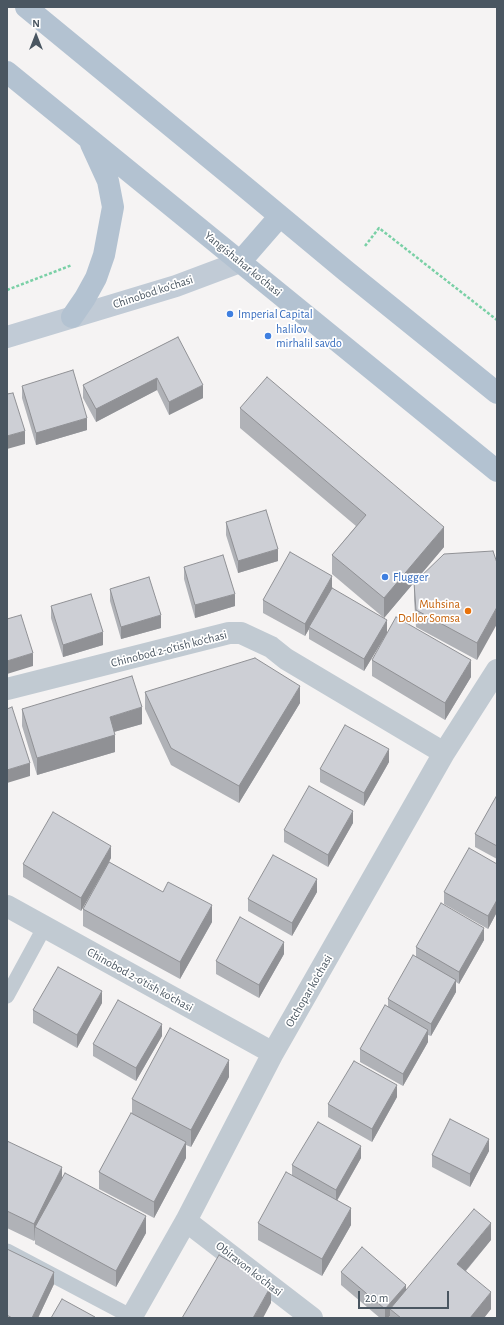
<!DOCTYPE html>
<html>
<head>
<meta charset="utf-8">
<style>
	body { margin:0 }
	#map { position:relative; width:504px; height:1325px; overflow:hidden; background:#f5f3f3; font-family:"Alegreya Sans",sans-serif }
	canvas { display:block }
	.frame { position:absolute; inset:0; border:8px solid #4a5661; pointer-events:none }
	.north { position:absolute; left:16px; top:16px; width:40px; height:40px; -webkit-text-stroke:3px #fff; paint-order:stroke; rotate:0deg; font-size:11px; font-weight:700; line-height:16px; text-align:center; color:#4a5661 }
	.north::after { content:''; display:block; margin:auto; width:14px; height:18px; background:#4a5661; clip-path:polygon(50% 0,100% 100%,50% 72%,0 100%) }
	.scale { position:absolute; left:358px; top:1291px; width:91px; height:18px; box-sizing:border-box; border:2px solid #4a5661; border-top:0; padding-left:5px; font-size:12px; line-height:14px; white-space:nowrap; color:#4a5661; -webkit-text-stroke:3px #fff; paint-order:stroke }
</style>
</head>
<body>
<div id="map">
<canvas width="504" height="1325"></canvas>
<div class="frame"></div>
<div class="north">N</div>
<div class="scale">20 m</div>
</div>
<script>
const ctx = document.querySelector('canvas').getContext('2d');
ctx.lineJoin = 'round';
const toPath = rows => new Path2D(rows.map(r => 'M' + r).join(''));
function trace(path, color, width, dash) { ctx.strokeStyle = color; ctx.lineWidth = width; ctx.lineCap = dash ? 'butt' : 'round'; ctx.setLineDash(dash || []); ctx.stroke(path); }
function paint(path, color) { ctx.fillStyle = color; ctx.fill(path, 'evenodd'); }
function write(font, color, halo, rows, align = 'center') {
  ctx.font = font + ' "Alegreya Sans",sans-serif'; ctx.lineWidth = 3.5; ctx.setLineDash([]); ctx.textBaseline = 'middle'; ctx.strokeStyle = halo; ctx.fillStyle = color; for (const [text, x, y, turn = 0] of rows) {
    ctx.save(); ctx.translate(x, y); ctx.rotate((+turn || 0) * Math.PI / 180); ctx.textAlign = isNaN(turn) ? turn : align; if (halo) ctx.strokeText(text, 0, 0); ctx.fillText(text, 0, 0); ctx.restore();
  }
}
trace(toPath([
	[365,246,379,228,497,320],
	[7,290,72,265]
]), '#7ad0a6', 2.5, [3, 2]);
trace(toPath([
	[7,996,44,928],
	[7,1251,132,1317]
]), '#c1cad2', 15);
trace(toPath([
	[7,689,229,633,241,633,271,647,286,659,444,753],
	[7,906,273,1053],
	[186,1221,312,1318],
	[131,1318,186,1221,273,1053,444,753,497,670]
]), '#c1cad2', 22);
trace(toPath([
	[7,337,176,286,240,262]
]), '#c1cbd6', 22);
trace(toPath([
	[26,7,245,187,346,271,497,393],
	[7,72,497,471],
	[240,262,280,216],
	[72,317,85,298,96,278,104,255,113,207,108,181,91,144]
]), '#b3c2d1', 22);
paint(toPath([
	[178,337,203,398,169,415,157,390,96,422,83,398,83,385],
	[22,386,87,430,36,445,22,398],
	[240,408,444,547,384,618,332,574,332,555,356,526,240,428],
	[226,522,278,561,238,573,226,535],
	[497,563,477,660,416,627,414,600,414,583],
	[184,567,235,606,195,618,184,579],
	[332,588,387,633,364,671,309,639,309,629,305,636,263,613,263,600],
	[110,589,161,628,121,639,110,601],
	[51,606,103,645,63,657,51,618],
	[372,660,471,677,445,720,372,676],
	[145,692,300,703,239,803,171,765,145,709],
	[22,709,142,724,114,732,115,752,37,775,22,726],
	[389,762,364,806,320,782,320,769],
	[497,795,497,859,475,847,475,834],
	[353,823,328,867,284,842,284,830],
	[111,858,109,862,212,922,180,979,83,926,83,909,103,873,81,911,23,877,23,864],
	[497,864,497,912,488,929,444,904,444,892],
	[317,892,292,936,248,911,248,899],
	[484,940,459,984,456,982,456,992,431,1036,428,1035,428,1042,403,1086,360,1062,360,1049,388,1007,388,999,416,957,416,947],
	[284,954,259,998,216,974,216,961],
	[102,1003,77,1048,33,1023,33,1010],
	[162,1036,136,1081,93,1056,93,1044],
	[229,1077,191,1147,186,1145,186,1158,154,1218,99,1189,99,1172,132,1113,132,1099],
	[397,1097,372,1142,328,1117,328,1104],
	[7,1141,146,1233,116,1287,35,1244,35,1240,34,1241,7,1228],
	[489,1151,470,1187,432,1167,432,1155],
	[361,1158,337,1201,351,1225,322,1276,258,1240,258,1223,292,1176,292,1165],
	[491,1240,466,1271,491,1309,484,1318,390,1318,390,1316,388,1318,380,1318,341,1285,341,1272,406,1290],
	[7,1249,54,1284,38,1318,7,1318]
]), '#b0b2b7');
paint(toPath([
	[157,378,157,390,96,422,96,409],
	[203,385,203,398,169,415,169,402],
	[87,418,87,430,36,445,36,433],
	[25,431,25,444,7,449,7,436],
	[444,527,444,547,384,618,384,598],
	[278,549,278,561,238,573,238,561],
	[332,576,332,588,309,627,309,629,305,636,305,624],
	[235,594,235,606,195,618,195,605],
	[497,607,497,624,477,660,477,643],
	[161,615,161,628,121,639,121,627],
	[387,620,387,633,364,671,364,659],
	[103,632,103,645,63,657,63,645],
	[33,653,33,666,7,674,7,661],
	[471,660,471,677,445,720,445,703],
	[300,686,300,703,239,803,239,786],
	[142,707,142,724,110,733,110,717],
	[115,735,115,752,37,775,37,758],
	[389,749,389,762,364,806,364,793],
	[30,763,30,776,7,783,7,770],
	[353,811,353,823,328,867,328,855],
	[111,846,111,858,81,911,81,898],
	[317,879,317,892,292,936,292,923],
	[497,900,497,912,488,929,488,916],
	[212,905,212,922,180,979,180,962],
	[484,928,484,940,459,984,459,972],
	[284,942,284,954,259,998,259,985],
	[456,980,456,992,431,1036,431,1024],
	[102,991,102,1003,77,1048,77,1035],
	[162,1024,162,1036,136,1081,136,1068],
	[428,1030,428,1042,403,1086,403,1074],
	[229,1060,229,1077,191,1147,191,1130],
	[397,1085,397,1097,372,1142,372,1129],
	[489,1139,489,1151,470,1187,470,1174],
	[186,1142,186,1158,154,1218,154,1202],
	[361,1146,361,1158,336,1202,336,1190],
	[62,1167,62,1184,35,1227,34,1241,34,1224],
	[351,1208,351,1225,322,1276,322,1259],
	[146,1216,146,1233,116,1287,116,1271],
	[491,1223,491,1240,457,1281,457,1264],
	[54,1272,54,1284,38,1318,32,1318],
	[406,1285,406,1297,390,1309,390,1316,388,1318,385,1318,385,1309],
	[271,1286,271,1303,263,1318,253,1318],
	[491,1292,491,1309,484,1318,470,1318]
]), '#909195');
const building = toPath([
	[178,337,203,385,169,402,157,378,96,409,83,385,178,337],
	[73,370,87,418,36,433,22,386,73,370],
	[267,377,444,527,384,598,332,555,366,515,240,408,267,377],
	[13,393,25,431,7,436,7,394,13,393],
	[266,510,278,549,238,561,226,522,266,510],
	[493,551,497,563,497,607,477,643,416,610,414,583,444,554,493,551],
	[290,552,332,576,305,624,263,600,290,552],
	[223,555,235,594,195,605,184,567,223,555],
	[149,577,161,615,121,627,110,589,149,577],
	[332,588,387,620,364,659,309,627,332,588],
	[91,594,103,632,63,645,51,606,91,594],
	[21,615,33,653,7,661,7,619,21,615],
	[396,617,471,660,445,703,372,660,396,617],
	[255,658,300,686,239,786,171,748,145,692,255,658],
	[132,676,142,707,110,717,115,735,37,758,22,709,132,676],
	[12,707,30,763,7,770,7,709,12,707],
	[345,725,389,749,364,793,320,769,345,725],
	[309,786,353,811,328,855,284,830,309,786],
	[497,795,497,846,475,834,497,795],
	[53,812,111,846,81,898,23,864,53,812],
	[469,848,497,864,497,900,488,916,444,892,469,848],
	[273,855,317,879,292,923,248,899,273,855],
	[109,862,163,892,168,882,212,905,180,962,83,909,109,862],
	[441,903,484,928,459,972,416,947,441,903],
	[240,917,284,942,259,985,216,961,240,917],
	[413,955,456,980,431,1024,388,999,413,955],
	[58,967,102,991,77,1035,33,1010,58,967],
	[118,1000,162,1024,136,1068,93,1044,118,1000],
	[385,1005,428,1030,403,1074,360,1049,385,1005],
	[170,1028,229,1060,191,1130,132,1099,170,1028],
	[354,1061,397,1085,372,1129,328,1104,354,1061],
	[131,1113,186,1142,154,1202,99,1172,131,1113],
	[450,1119,489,1139,470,1174,432,1155,450,1119],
	[318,1122,361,1146,336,1190,292,1165,318,1122],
	[7,1141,62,1167,34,1224,7,1211,7,1141],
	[286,1172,351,1208,322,1259,258,1223,286,1172],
	[65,1173,146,1216,116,1271,35,1227,65,1173],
	[474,1209,491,1223,457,1264,491,1292,470,1318,401,1318,390,1309,474,1209],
	[362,1247,406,1285,385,1309,341,1272,362,1247],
	[7,1249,54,1272,32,1318,12,1318,7,1315,7,1249],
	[219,1255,271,1286,253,1318,182,1318,219,1255],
	[62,1299,95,1317,95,1318,51,1318,62,1299]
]);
paint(building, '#cdcfd5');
trace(building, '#909195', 1);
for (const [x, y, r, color] of [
	[230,314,4,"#3f7fe0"],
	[268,336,4,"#3f7fe0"],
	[385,577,4,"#3f7fe0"],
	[468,611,4,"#e8710a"]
]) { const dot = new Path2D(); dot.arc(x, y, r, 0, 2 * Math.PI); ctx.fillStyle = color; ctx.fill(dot); trace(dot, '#fff', 1.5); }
write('12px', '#4a5661', '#fff', [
	["Yangishahar ko‘chasi",243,264,39],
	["Chinobod ko'chasi",153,292,-18],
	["Chinobod 2-o'tish ko'chasi",169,649,-14],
	["Chinobod 2-o'tish ko'chasi",140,980,29],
	["Otchopar ko'chasi",309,991,-60],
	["Obiravon ko'chasi",249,1269,38]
]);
write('12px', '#366cbe', '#fff', [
	["Imperial Capital",238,314],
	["halilov",276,329],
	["mirhalil savdo",276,343],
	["Flugger",393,577]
], 'left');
write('12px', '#c56008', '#fff', [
	["Muhsina",460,604],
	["Dollor Somsa",460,618]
], 'right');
</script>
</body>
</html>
